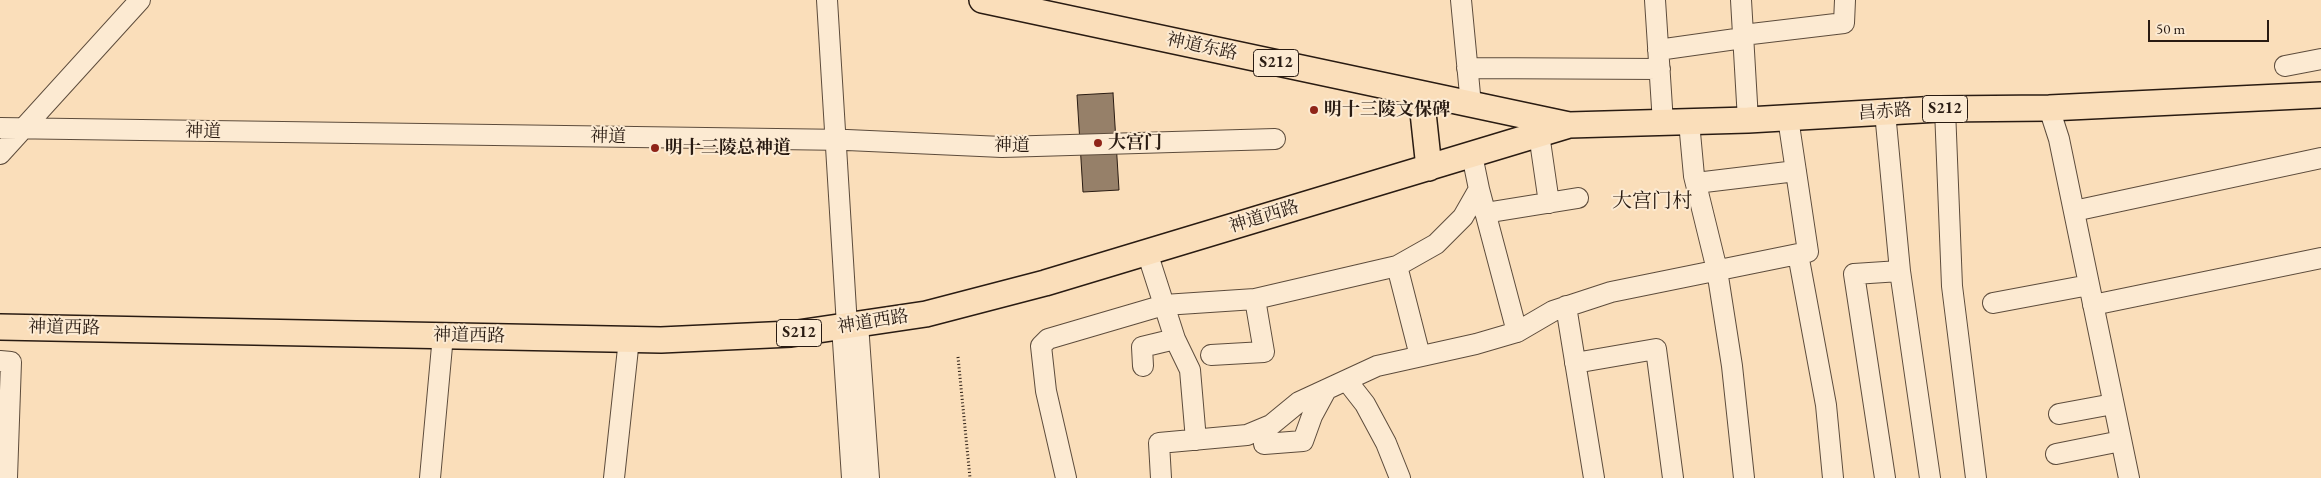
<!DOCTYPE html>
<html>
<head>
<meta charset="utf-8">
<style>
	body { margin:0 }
	#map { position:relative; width:2321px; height:478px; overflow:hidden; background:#fadeba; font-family:"EB Garamond",serif }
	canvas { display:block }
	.scale { position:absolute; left:2148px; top:20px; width:121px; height:22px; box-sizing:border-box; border:2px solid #291b12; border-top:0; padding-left:6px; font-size:15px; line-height:18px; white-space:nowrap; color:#291b12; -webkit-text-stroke:4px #fcead2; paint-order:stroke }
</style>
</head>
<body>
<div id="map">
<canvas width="2321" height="478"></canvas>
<div class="scale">50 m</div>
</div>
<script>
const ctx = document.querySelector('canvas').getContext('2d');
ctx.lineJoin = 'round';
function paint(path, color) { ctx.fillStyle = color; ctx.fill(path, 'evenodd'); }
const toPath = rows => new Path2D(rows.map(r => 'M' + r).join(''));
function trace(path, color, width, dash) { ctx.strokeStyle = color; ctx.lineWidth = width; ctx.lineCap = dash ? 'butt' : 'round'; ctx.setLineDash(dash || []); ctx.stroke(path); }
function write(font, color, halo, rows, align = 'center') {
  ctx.font = font + ' "EB Garamond","Noto Serif SC",serif'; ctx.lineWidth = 4; ctx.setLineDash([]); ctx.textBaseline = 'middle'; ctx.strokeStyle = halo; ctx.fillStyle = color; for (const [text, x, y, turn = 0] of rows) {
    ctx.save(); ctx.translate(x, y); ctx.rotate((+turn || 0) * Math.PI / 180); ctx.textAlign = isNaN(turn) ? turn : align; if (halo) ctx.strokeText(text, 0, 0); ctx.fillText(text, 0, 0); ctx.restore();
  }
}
const building = toPath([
	[1113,93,1119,190,1083,192,1077,95,1113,93]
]);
paint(building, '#968069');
trace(building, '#291b12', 1);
const minor = toPath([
	[827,0,847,326],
	[1461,0,1471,105],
	[1655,0,1663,123],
	[1741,0,1748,120],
	[1743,35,1844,23,1845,0],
	[1658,50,1743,38],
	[2285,66,2321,59],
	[1467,68,1660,69],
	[2049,108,2059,139,2129,478],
	[1945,109,1952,286,1976,478],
	[1788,118,1808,252,1798,254,1826,405,1833,478],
	[1689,122,1694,176,1717,270,1732,366,1744,478],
	[0,128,847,140,1002,147,1275,139],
	[1539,134,1549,203],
	[0,154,140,0],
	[1696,183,1796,171],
	[1479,189,1517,332],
	[2074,211,2321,158],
	[1485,213,1578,198],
	[1397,266,1420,356],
	[1900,271,1930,478],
	[1993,303,2089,285],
	[2093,305,2321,258],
	[1566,306,1594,478],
	[858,324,869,478],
	[842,326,852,478],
	[1175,339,1190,370,1196,440],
	[1211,355,1264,352,1255,299],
	[0,361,11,362,7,478],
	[1575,363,1656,349,1673,478],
	[1143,366,1142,347,1175,339,1147,252],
	[1347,381,1365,404,1386,443,1400,478],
	[2059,414,2113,404],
	[1264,444,1303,441,1312,416,1325,392],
	[2056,454,2121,441],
	[430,478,443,335],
	[614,478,629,339],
	[1066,478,1046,391,1041,346,1048,339,1164,305,1255,299,1397,266,1436,244,1463,217,1479,189,1472,155],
	[1161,478,1159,443,1247,435,1271,425,1299,402,1377,366,1476,344,1517,332,1553,311,1611,292,1798,254],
	[1885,478,1854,274,1900,271,1885,112]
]);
const major = toPath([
	[982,0,1569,125,1748,120,1939,109,2049,108,2321,95],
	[1421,94,1429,168],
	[0,327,661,340,791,334,926,314,1045,283,1569,125]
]);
trace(minor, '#5d4c3c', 22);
trace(major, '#291b12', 28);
trace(toPath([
	[958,357,970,478]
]), '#291b12', 3, [1, 2.5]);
trace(minor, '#fcead2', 20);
trace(major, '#fadeba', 25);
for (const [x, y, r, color] of [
	[1314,110,5,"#8f2418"],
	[1098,143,5,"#8f2418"],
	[655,148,5,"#8f2418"]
]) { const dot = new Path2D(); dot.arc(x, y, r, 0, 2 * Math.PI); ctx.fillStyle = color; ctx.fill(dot); trace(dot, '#fcead2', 2); }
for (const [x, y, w] of [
	[1276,63,45],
	[1945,109,45],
	[799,333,45]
]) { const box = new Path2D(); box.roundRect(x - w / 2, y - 13.5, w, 27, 4); ctx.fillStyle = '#fcead2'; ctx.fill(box); trace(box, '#291b12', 1); }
write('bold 16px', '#291b12', null, [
	["S212",1276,63],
	["S212",1945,109],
	["S212",799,333]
]);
write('18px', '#291b12', '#fcead2', [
	["神道东路",1202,47,12],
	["昌赤路",1885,112,-4],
	["神道",203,132,1],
	["神道",608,137,1],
	["神道",1012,146],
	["神道西路",1264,217,-17],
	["神道西路",873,322,-9],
	["神道西路",64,328,1],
	["神道西路",469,336,1]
]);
write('bold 18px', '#291b12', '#fcead2', [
	["明十三陵文保碑",1324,110],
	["大宫门",1108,143],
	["明十三陵总神道",665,148]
], 'left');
write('20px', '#291b12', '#fcead2', [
	["大宫门村",1652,202]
]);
</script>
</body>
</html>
